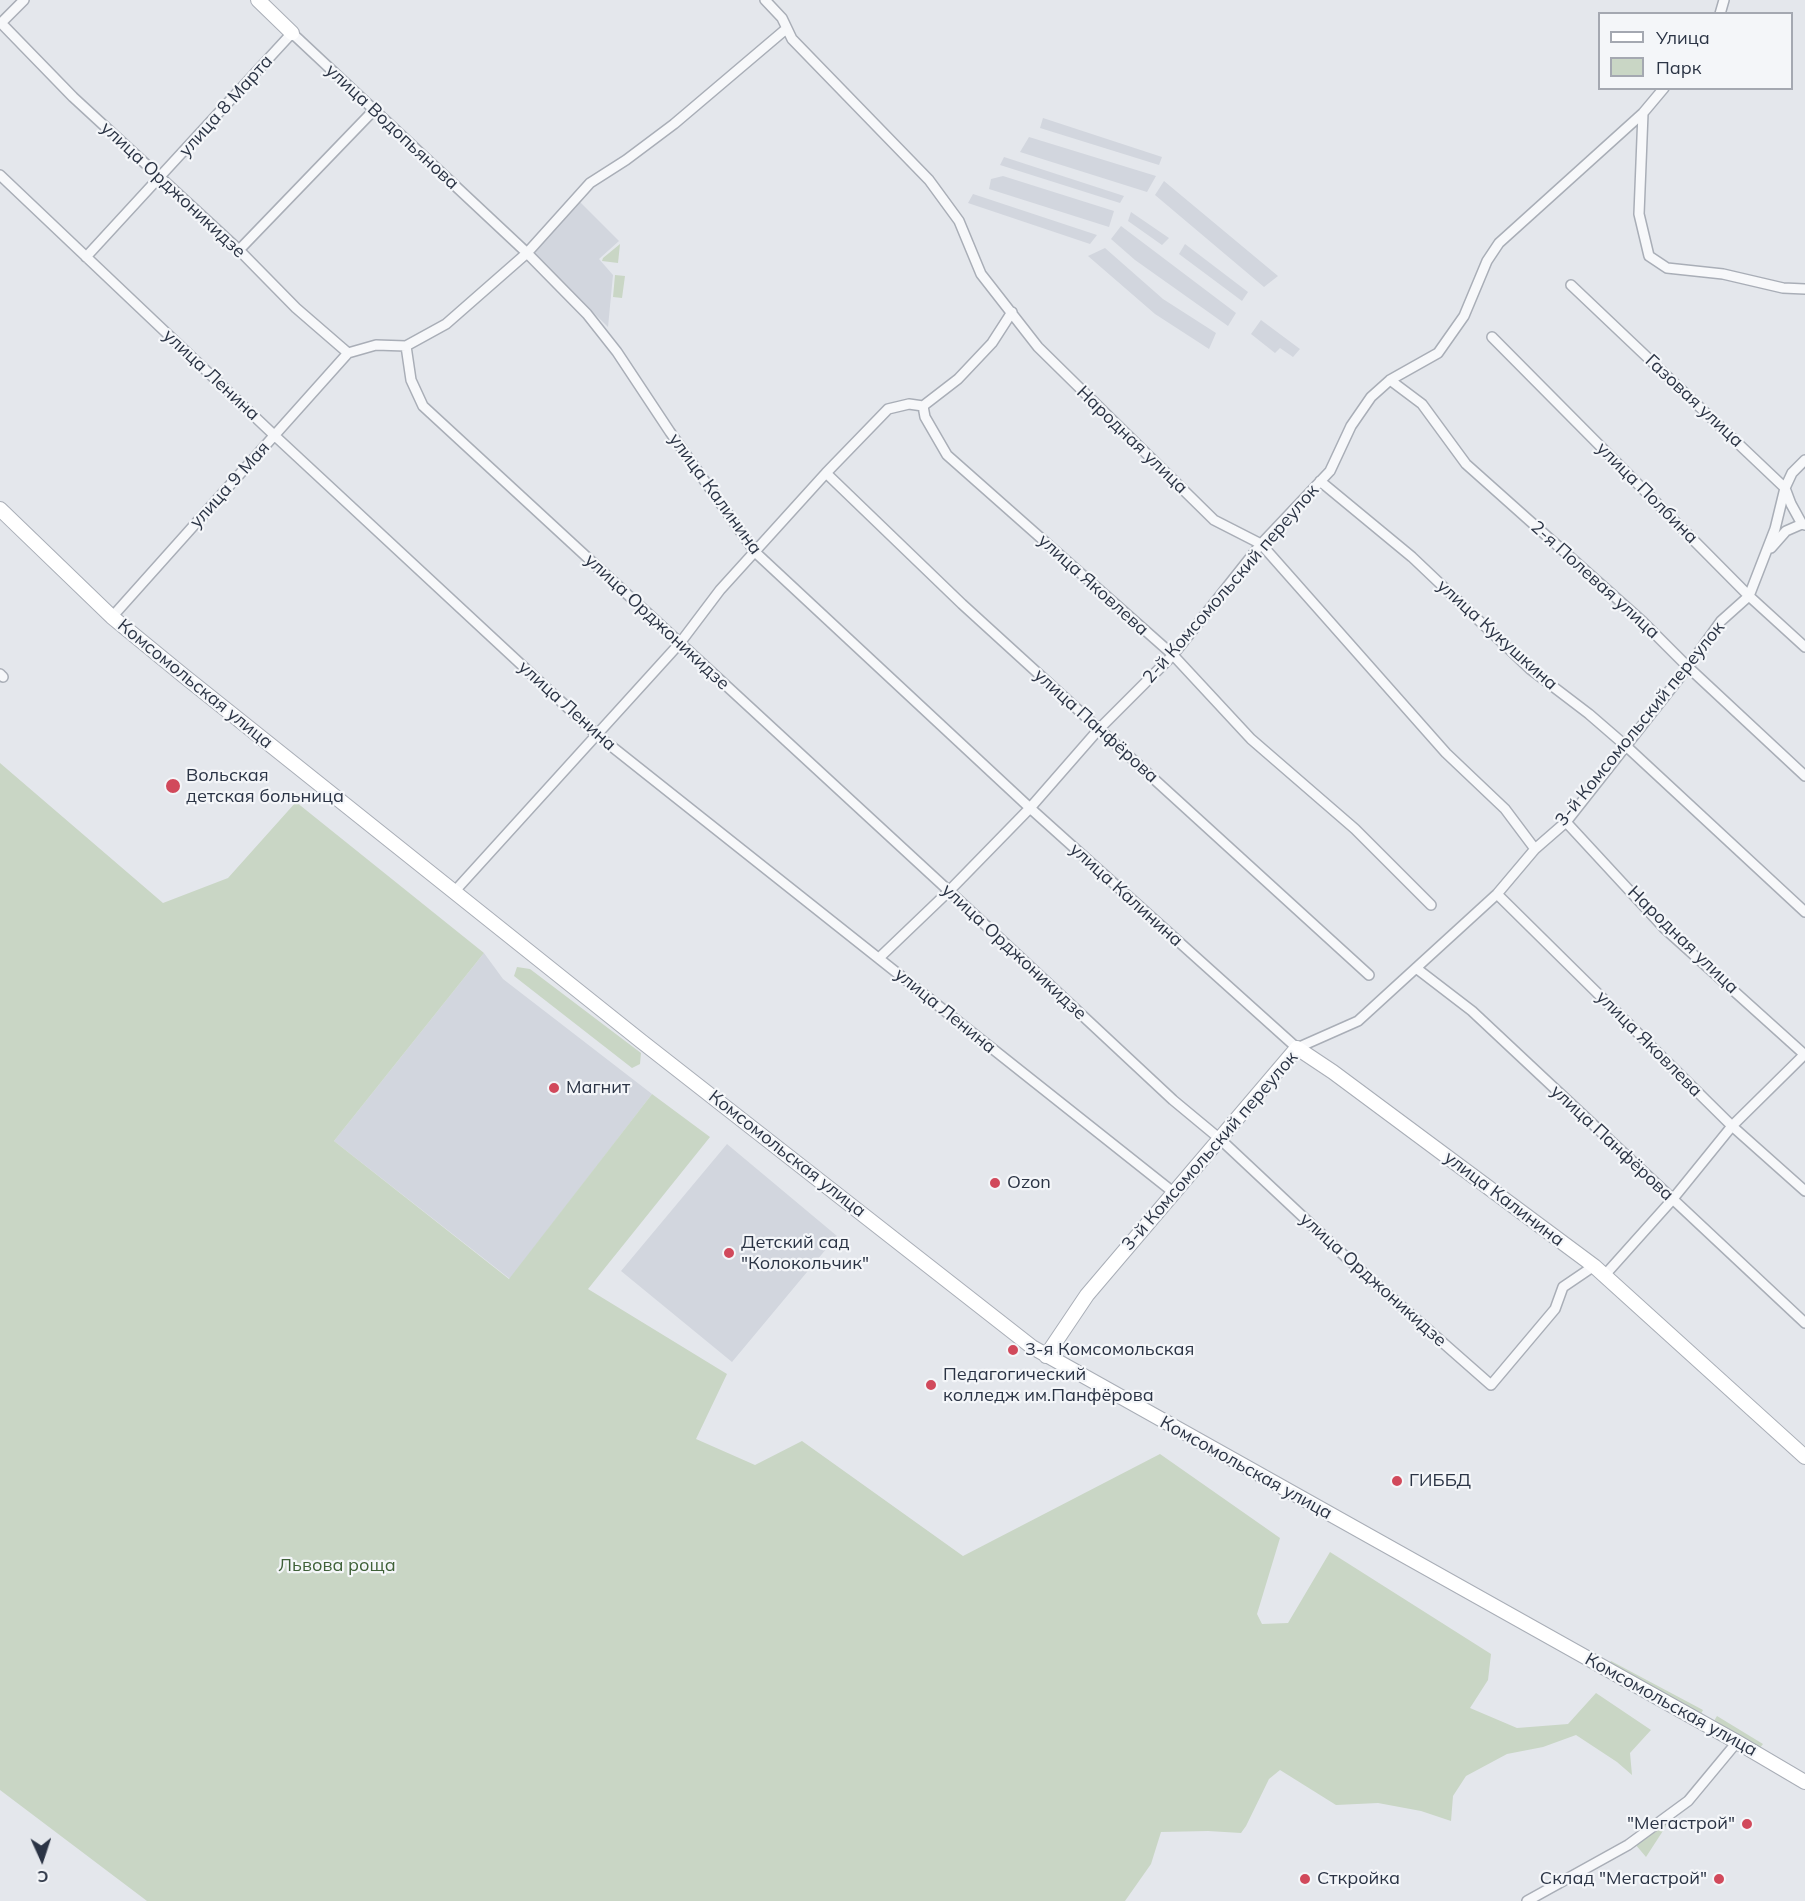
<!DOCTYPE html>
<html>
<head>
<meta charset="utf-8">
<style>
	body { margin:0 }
	#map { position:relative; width:1805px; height:1901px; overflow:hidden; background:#e4e7ec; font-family:Mulish,sans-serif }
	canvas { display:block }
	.legend { position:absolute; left:1598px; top:12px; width:195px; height:78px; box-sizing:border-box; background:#f4f6f9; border:2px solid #a4a8b1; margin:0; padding:8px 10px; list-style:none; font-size:18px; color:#2b3445 }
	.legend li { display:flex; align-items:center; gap:12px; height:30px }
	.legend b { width:30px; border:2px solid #a4a8b1 }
	.north { position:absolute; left:12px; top:1829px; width:60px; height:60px; -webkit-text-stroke:4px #f4f6f9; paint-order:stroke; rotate:177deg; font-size:16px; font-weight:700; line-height:24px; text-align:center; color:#2b3445 }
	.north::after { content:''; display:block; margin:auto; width:21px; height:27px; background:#2b3445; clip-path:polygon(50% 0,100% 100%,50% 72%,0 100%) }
</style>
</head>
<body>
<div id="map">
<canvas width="1805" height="1901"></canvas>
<ul class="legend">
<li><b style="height:8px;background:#fff"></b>Улица</li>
<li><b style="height:16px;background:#c9d6c5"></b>Парк</li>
</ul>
<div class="north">С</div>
</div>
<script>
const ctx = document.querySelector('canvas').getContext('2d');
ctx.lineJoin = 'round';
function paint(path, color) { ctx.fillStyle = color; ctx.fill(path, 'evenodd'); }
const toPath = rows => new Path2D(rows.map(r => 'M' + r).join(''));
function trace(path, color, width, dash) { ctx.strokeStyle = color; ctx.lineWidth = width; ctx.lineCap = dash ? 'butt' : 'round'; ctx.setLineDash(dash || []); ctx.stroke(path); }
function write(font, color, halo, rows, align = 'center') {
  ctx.font = font + ' Mulish,sans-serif'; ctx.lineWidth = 4.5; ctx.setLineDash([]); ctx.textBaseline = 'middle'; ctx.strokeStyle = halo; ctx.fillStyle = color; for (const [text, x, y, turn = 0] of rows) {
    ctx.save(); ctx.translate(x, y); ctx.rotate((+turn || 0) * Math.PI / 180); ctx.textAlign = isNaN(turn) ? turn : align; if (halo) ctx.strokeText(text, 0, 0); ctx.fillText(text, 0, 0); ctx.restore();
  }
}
paint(toPath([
	[1043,118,1162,157,1159,165,1040,128],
	[1029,137,1156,176,1147,192,1020,152],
	[1004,157,1124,196,1120,203,1000,165],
	[1003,176,1114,211,1109,227,989,189,991,179],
	[1164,181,1278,276,1264,287,1155,195],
	[973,194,1097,235,1090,244,968,203],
	[579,201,619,241,599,259,613,275,608,327,533,253],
	[1131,212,1169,238,1162,245,1128,221],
	[1121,226,1236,313,1228,326,1135,260,1111,239],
	[1185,244,1248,292,1242,301,1179,254],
	[1105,248,1163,299,1216,333,1209,349,1155,314,1088,256],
	[1261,320,1300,349,1293,357,1280,348,1275,353,1251,334],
	[484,953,503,979,652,1094,510,1279,334,1141],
	[727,1144,837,1236,732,1362,621,1271]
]), '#d2d6de');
paint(toPath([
	[620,244,618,263,602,261,603,258],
	[615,275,625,276,622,298,613,297],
	[0,763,163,903,228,878,296,802,484,953,334,1141,509,1279,652,1094,710,1137,588,1289,727,1374,696,1439,755,1465,802,1441,963,1556,1160,1454,1280,1538,1257,1614,1262,1624,1288,1623,1330,1552,1491,1654,1488,1680,1470,1708,1517,1728,1568,1724,1596,1693,1651,1730,1630,1753,1632,1775,1617,1762,1576,1735,1543,1747,1507,1754,1466,1776,1453,1796,1451,1821,1421,1811,1378,1803,1336,1805,1280,1770,1269,1779,1246,1826,1241,1833,1208,1831,1161,1832,1151,1864,1125,1901,147,1901,0,1790],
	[517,967,530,969,641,1053,640,1064,632,1068,514,976],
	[1611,1661,1703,1710,1701,1714,1609,1664],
	[1717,1716,1763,1744,1759,1749,1714,1721],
	[1670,1820,1646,1857,1635,1844]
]), '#c9d6c5');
const street = toPath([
	[765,0,782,18,792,39,929,180,959,221,981,274,1038,347,1214,520,1261,544,1446,753,1505,809,1535,849],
	[1720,14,1724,0],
	[1,23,73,97,239,250,296,308,348,353],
	[0,24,24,0],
	[1643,113,1639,214,1649,256,1667,268,1723,274,1783,288,1805,289],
	[0,175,274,435,596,734,1173,1192],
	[239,250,374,110],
	[86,257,292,33,527,253,587,314,617,352,670,432,755,552,1030,808,1297,1048,1358,1021,1497,894,1535,849,1566,822,1688,667,1721,621,1749,596,1775,529,1785,488,1792,473,1805,460],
	[1571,285,1785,488,1791,504,1802,524,1805,525],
	[1492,337,1749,596,1805,647],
	[406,346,411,380,423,406,949,891,1173,1100,1220,1139,1349,1260,1491,1385,1555,1309,1563,1287,1594,1266],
	[348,353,376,345,406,346,446,324,527,253,590,183,626,160,674,124,786,29],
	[1390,380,1422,404,1466,464,1642,621,1688,667,1805,776],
	[923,406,925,417,947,455,1173,655,1251,739,1355,829,1431,905],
	[826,473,962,604,1369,975],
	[1320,481,1412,557,1530,669,1589,714,1626,746,1805,912],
	[1771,548,1786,531,1802,524],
	[112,617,348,353],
	[0,674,3,677],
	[1566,822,1664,928,1805,1055],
	[454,892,680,643,720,590,826,473,888,409,909,404,923,406,958,379,992,343,1012,312],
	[1497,894,1732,1126,1805,1191],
	[879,958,949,891,1030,808,1099,729,1173,655,1261,544,1330,471,1351,426,1371,397,1390,380,1438,353,1464,316,1487,261,1499,243,1643,113,1664,88],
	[1416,968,1472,1011,1805,1323],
	[1604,1276,1672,1200,1732,1126,1805,1054],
	[1527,1901,1628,1845,1688,1801,1737,1742]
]);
const secondary = toPath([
	[258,0,292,33],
	[0,509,112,617,184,676,641,1041,1032,1347,1737,1742,1805,1782],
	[1046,1356,1087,1295,1297,1048,1333,1072,1594,1266,1805,1457]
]);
trace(street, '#a9aeb7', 12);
trace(secondary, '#a9aeb7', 16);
trace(street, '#f7f8fa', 9);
trace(secondary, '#fff', 14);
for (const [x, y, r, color] of [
	[173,786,8,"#d1495b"],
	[554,1088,6,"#d1495b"],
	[995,1183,6,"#d1495b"],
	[729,1253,6,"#d1495b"],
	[1013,1350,6,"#d1495b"],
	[931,1385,6,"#d1495b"],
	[1397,1481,6,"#d1495b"],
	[1747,1824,6,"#d1495b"],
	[1305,1879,6,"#d1495b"],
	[1719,1879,6,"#d1495b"]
]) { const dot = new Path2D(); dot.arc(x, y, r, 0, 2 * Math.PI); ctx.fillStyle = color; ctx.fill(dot); trace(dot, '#f4f6f9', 2); }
write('18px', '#2b3445', '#f4f6f9', [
	["улица 8 Марта",226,106,-48],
	["улица Водопьянова",392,127,43],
	["улица Орджоникидзе",173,190,43],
	["улица Ленина",211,375,43],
	["Газовая улица",1694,401,43],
	["Народная улица",1132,440,44],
	["улица 9 Мая",230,485,-48],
	["улица Полбина",1647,493,45],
	["улица Калинина",715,494,54],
	["2-я Полевая улица",1595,580,42],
	["2-й Комсомольский переулок",1231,584,-49],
	["улица Яковлева",1093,585,42],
	["улица Орджоникидзе",657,622,43],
	["улица Кукушкина",1497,635,42],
	["Комсомольская улица",195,684,39],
	["улица Ленина",567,706,42],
	["3-й Комсомольский переулок",1640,724,-51],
	["улица Панфёрова",1096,726,42],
	["улица Калинина",1126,895,42],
	["Народная улица",1683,940,44],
	["улица Орджоникидзе",1014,952,43],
	["улица Ленина",945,1011,39],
	["улица Яковлева",1649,1044,45],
	["улица Панфёрова",1612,1143,43],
	["3-й Комсомольский переулок",1210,1151,-49],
	["Комсомольская улица",787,1154,38],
	["улица Калинина",1504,1199,37],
	["улица Орджоникидзе",1373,1280,42],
	["Комсомольская улица",1246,1468,29],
	["Комсомольская улица",1671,1705,29]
]);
write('18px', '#2b3445', '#f4f6f9', [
	["Вольская",186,776],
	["детская больница",186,797],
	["Магнит",566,1088],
	["Ozon",1007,1183],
	["Детский сад",741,1243],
	["\"Колокольчик\"",741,1264],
	["3-я Комсомольская",1025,1350],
	["Педагогический",943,1375],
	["колледж им.Панфёрова",943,1396],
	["ГИББД",1409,1481],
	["\"Мегастрой\"",1735,1824,"right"],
	["Сткройка",1317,1879],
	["Склад \"Мегастрой\"",1707,1879,"right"]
], 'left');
write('18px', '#3f6138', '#f4f6f9', [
	["Львова роща",337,1566]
]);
</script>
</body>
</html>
